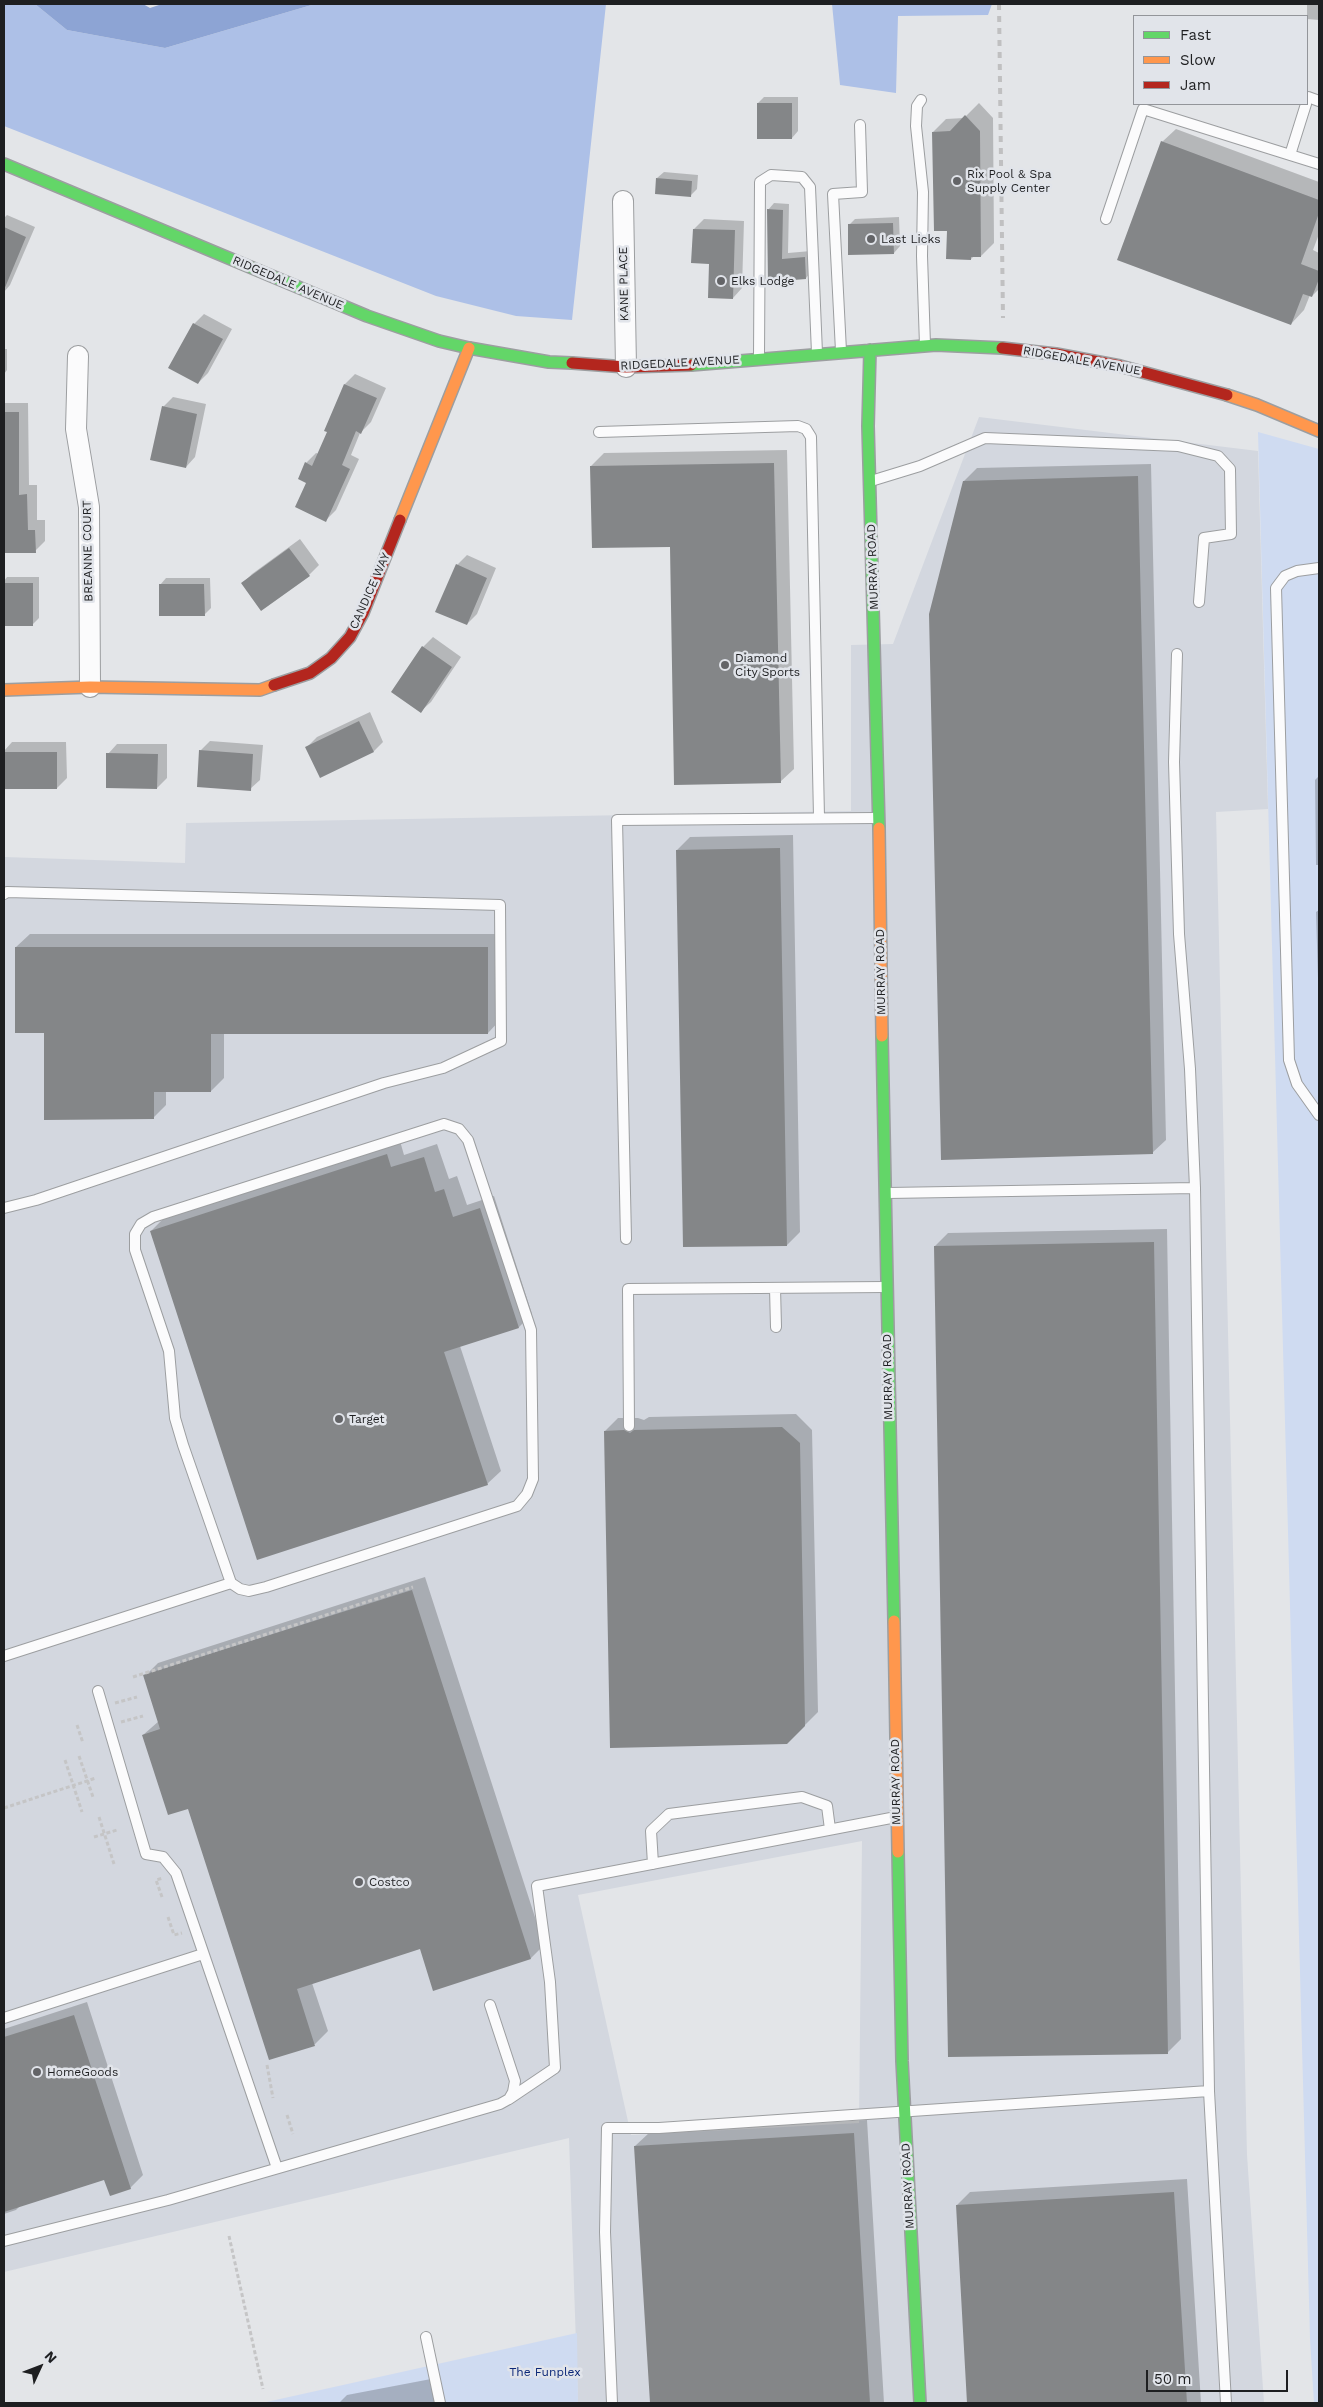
<!DOCTYPE html>
<html>
<head>
<meta charset="utf-8">
<style>
	body { margin:0 }
	#map { position:relative; width:1323px; height:2407px; overflow:hidden; background:#e3e5e8; font-family:"Work Sans",sans-serif }
	canvas { display:block }
	.frame { position:absolute; inset:0; border:5px solid #1e1f21; pointer-events:none }
	.legend { position:absolute; left:1133px; top:15px; width:175px; height:90px; box-sizing:border-box; background:#e1e4ea; border:1px solid #93959a; margin:0; padding:6px 9px; list-style:none; font-size:15px; color:#1e1f21 }
	.legend li { display:flex; align-items:center; gap:10px; height:25px }
	.legend b { width:25px; border:1px solid #93959a }
	.north { position:absolute; left:15px; top:2342px; width:50px; height:50px; -webkit-text-stroke:4px #e1e4ea; paint-order:stroke; rotate:47deg; font-size:14px; font-weight:700; line-height:20px; text-align:center; color:#1e1f21 }
	.north::after { content:''; display:block; margin:auto; width:18px; height:22px; background:#1e1f21; clip-path:polygon(50% 0,100% 100%,50% 72%,0 100%) }
	.scale { position:absolute; left:1146px; top:2370px; width:142px; height:22px; box-sizing:border-box; border:2px solid #1e1f21; border-top:0; padding-left:6px; font-size:15px; line-height:18px; white-space:nowrap; color:#1e1f21; -webkit-text-stroke:4px #e1e4ea; paint-order:stroke }
</style>
</head>
<body>
<div id="map">
<canvas width="1323" height="2407"></canvas>
<div class="frame"></div>
<ul class="legend">
<li><b style="height:6px;background:#63d668"></b>Fast</li>
<li><b style="height:6px;background:#ff974d"></b>Slow</li>
<li><b style="height:6px;background:#b3261e"></b>Jam</li>
</ul>
<div class="north">N</div>
<div class="scale">50 m</div>
</div>
<script>
const ctx = document.querySelector('canvas').getContext('2d');
ctx.lineJoin = 'round';
function paint(path, color) { ctx.fillStyle = color; ctx.fill(path, 'evenodd'); }
const toPath = rows => new Path2D(rows.map(r => 'M' + r).join(''));
function trace(path, color, width, dash) { ctx.strokeStyle = color; ctx.lineWidth = width; ctx.lineCap = dash ? 'butt' : 'round'; ctx.setLineDash(dash || []); ctx.stroke(path); }
function write(font, color, halo, rows, align = 'center') {
  ctx.font = font + ' "Work Sans",sans-serif'; ctx.lineWidth = 5; ctx.setLineDash([]); ctx.textBaseline = 'middle'; ctx.strokeStyle = halo; ctx.fillStyle = color; for (const [text, x, y, turn = 0] of rows) {
    ctx.save(); ctx.translate(x, y); ctx.rotate((+turn || 0) * Math.PI / 180); ctx.textAlign = isNaN(turn) ? turn : align; if (halo) ctx.strokeText(text, 0, 0); ctx.fillText(text, 0, 0); ctx.restore();
  }
}
paint(toPath([
	[979,417,1258,451,1268,809,1216,812,1247,2155,1264,2403,578,2403,569,2138,4,2272,4,857,185,863,186,823,851,811,851,645,893,644],
	[862,1841,859,2123,631,2135,578,1895]
]), '#d3d7df');
paint(toPath([
	[1258,432,1319,449,1319,2403,1314,2403,1310,2339],
	[577,2333,578,2403,262,2403]
]), '#cfdbf1');
paint(toPath([
	[4,4,35,4,67,30,165,48,315,4,606,4,572,320,516,316,436,296,4,126],
	[832,4,992,4,988,15,898,16,896,93,840,85]
]), '#adc0e7');
paint(toPath([
	[35,4,143,4,150,8,162,4,315,4,165,48,67,30]
]), '#8da4d4');
paint(toPath([
	[1307,4,1319,4,1319,20,1307,19],
	[764,97,798,97,798,131,792,138,758,103],
	[979,103,993,118,994,243,981,256,974,256,971,259,933,132,946,119,964,118],
	[1176,129,1319,182,1319,234,1313,250,1319,253,1319,289,1312,296,1310,295,1304,310,1291,324,1162,142],
	[664,172,698,175,697,189,690,196,657,178],
	[774,203,789,204,788,253,811,251,812,271,806,278,769,281,768,210],
	[7,215,35,227,10,285,4,292,4,218],
	[899,217,900,246,894,253,849,225,855,219],
	[704,219,744,221,742,288,733,298,711,263,694,229],
	[204,314,232,329,208,373,198,383,170,367,194,324],
	[4,349,7,349,7,370,4,374],
	[355,374,386,388,371,422,360,433,351,455,359,459,336,510,326,520,308,483,306,463,316,453,319,454,329,432,325,430,345,384],
	[173,397,206,404,195,457,186,467,163,407],
	[4,403,28,403,29,485,37,485,37,520,45,520,45,541,35,551,4,552],
	[787,450,794,769,780,782,672,545,591,466,604,453],
	[1151,464,1166,1140,1152,1153,964,481,977,468],
	[300,539,319,565,309,575,242,584,252,574],
	[467,555,496,568,477,614,467,624,457,565],
	[7,577,39,577,39,618,32,625,4,625,4,581],
	[166,578,210,578,211,608,205,614,160,585],
	[433,637,461,657,431,702,421,711,423,647],
	[370,712,383,742,374,751,307,747,317,737],
	[210,741,263,745,260,780,250,789,200,751],
	[12,742,66,742,67,778,57,788,4,788,4,751],
	[117,744,167,744,167,778,157,788,108,754],
	[1319,776,1319,865,1316,865,1315,780],
	[793,835,800,1232,787,1245,677,850,690,837],
	[1319,910,1319,1012,1316,912],
	[30,934,501,934,501,1019,488,1033,224,1033,224,1078,211,1091,166,1091,166,1105,153,1118,45,1031,16,947],
	[400,1141,404,1155,437,1144,449,1179,457,1176,467,1205,494,1196,532,1314,519,1327,460,1346,501,1471,487,1484,151,1231,164,1218],
	[1167,1229,1181,2039,1167,2053,935,1246,948,1233],
	[796,1414,812,1430,818,1712,787,1743,605,1431,618,1418,638,1418,644,1420,649,1417],
	[425,1577,544,1945,531,1958,421,1948,312,1983,328,2031,315,2044,270,2059,188,1807,143,1735,159,1721,145,1676,158,1663],
	[87,2002,143,2175,130,2188,105,2179,20,2206,16,2210,4,2214,4,2029],
	[867,2120,884,2403,651,2403,635,2146,649,2133],
	[1187,2179,1201,2403,969,2403,957,2205,970,2192],
	[431,2379,436,2403,339,2403,347,2395]
]), '#0003');
paint(toPath([
	[757,103,792,103,792,139,757,139],
	[965,115,980,131,981,257,971,257,971,260,946,259,947,231,934,231,932,132,950,131],
	[1161,141,1319,200,1319,213,1301,264,1319,271,1319,279,1312,297,1303,294,1291,325,1117,260],
	[656,178,692,181,691,197,655,194],
	[767,209,783,210,782,259,805,257,806,279,768,282],
	[893,223,894,254,848,255,848,224],
	[4,227,26,237,4,290],
	[693,229,735,230,733,299,708,298,709,264,691,263],
	[193,323,223,339,198,384,168,368],
	[344,384,377,398,361,434,356,431,342,465,350,469,326,522,295,507,306,483,298,479,305,462,312,466,327,432,324,431],
	[162,406,197,414,186,468,150,460],
	[4,412,19,412,19,495,27,494,28,530,35,530,36,553,4,553],
	[774,463,781,783,674,785,670,547,592,548,590,466],
	[1138,476,1153,1154,941,1160,929,614,963,481],
	[289,548,310,576,261,611,241,583],
	[456,564,487,578,467,625,435,612],
	[4,583,33,583,33,626,4,626],
	[159,584,204,584,205,616,159,616],
	[422,646,452,667,421,713,391,692],
	[359,721,374,752,320,778,305,747],
	[199,750,253,754,251,791,197,787],
	[4,752,57,752,57,789,4,789],
	[106,753,158,754,157,789,106,788],
	[780,848,787,1246,683,1247,676,850],
	[15,947,488,947,488,1034,211,1034,211,1092,154,1092,154,1119,44,1120,44,1033,15,1033],
	[387,1154,391,1167,424,1157,435,1192,444,1189,453,1217,480,1208,519,1328,444,1352,488,1485,257,1560,150,1231],
	[1154,1242,1168,2054,948,2057,934,1246],
	[782,1427,800,1443,805,1726,787,1744,610,1748,604,1431,624,1430,630,1433,634,1430],
	[412,1590,531,1959,433,1991,420,1949,297,1989,315,2046,269,2060,188,1809,168,1815,142,1735,160,1729,143,1675],
	[74,2015,131,2189,110,2196,104,2180,4,2212,4,2037],
	[854,2133,870,2403,650,2403,634,2146],
	[1174,2192,1187,2403,967,2403,956,2205]
]), '#848688');
const lane = toPath([
	[921,100,917,106,916,126,923,192,922,256,925,345],
	[1307,100,1308,97,1319,101],
	[1290,155,1306,104],
	[1106,219,1143,109,1319,164],
	[841,351,833,194,862,192,860,125],
	[759,357,760,182,771,175,802,177,810,187,817,353],
	[599,432,798,426,806,429,811,437,819,817],
	[871,481,920,466,985,438,1178,446,1218,456,1230,469,1231,534,1204,538,1199,602],
	[1319,568,1297,571,1285,576,1276,588,1289,1060,1297,1084,1319,1115],
	[1177,654,1174,762,1179,934,1190,1069,1195,1188],
	[4,894,7,892,500,905,501,1041,443,1068,384,1083,36,1200,4,1208],
	[444,1124,459,1129,468,1140,531,1330,533,1479,527,1494,517,1506,266,1587,249,1591,240,1589,231,1583,183,1445,175,1418,169,1351,135,1250,135,1234,141,1224,153,1217,444,1124],
	[888,1193,1195,1188,1209,2091,1226,2403],
	[626,1239,617,820,877,818],
	[775,1288,776,1327],
	[629,1426,628,1289,886,1287],
	[4,1656,231,1583],
	[98,1691,146,1854,163,1857,176,1873,277,2168],
	[653,1864,651,1831,669,1814,802,1797,827,1806,830,1829],
	[4,2018,203,1954],
	[509,2099,555,2068,550,1982,537,1886,896,1817],
	[4,2241,168,2200,500,2104,509,2099,513,2092,515,2081,490,2005],
	[426,2337,440,2403],
	[612,2403,605,2232,607,2128,659,2128,1209,2091]
]);
const street = toPath([
	[623,201,626,367],
	[78,356,76,429,89,507,90,687]
]);
const fast = toPath([
	[4,164,367,316,439,341,469,348,549,362,572,363],
	[870,350,868,426,879,828],
	[691,365,936,345,1002,348],
	[882,1036,894,1621],
	[898,1852,902,2061,920,2403]
]);
const slow = toPath([
	[1227,395,1257,405,1319,431],
	[400,520,469,348],
	[4,690,90,687,260,690,274,685],
	[879,828,882,1036],
	[894,1621,898,1852]
]);
const jam = toPath([
	[1002,348,1056,354,1120,366,1227,395],
	[572,363,626,367,691,365],
	[274,685,310,673,331,658,350,637,363,613,400,520]
]);
trace(lane, '#9c9ea0', 12);
trace(street, '#9c9ea0', 22);
trace(fast, '#9c9ea0', 14);
trace(slow, '#9c9ea0', 14);
trace(jam, '#9c9ea0', 14);
trace(toPath([
	[133,1677,413,1587],
	[115,1703,137,1697],
	[121,1722,143,1716],
	[77,1725,83,1743],
	[79,1756,93,1797],
	[65,1760,82,1812],
	[4,1808,96,1778],
	[99,1817,114,1864],
	[94,1837,117,1830],
	[162,1897,156,1880,163,1878],
	[168,1917,174,1935,182,1933],
	[267,2065,273,2098],
	[287,2115,293,2134],
	[229,2236,263,2389]
]), '#c5c5c6', 3, [4, 2.5]);
trace(lane, '#fbfbfc', 10);
trace(street, '#fbfbfc', 20);
trace(fast, '#63d668', 11);
trace(slow, '#ff974d', 11);
trace(jam, '#b3261e', 11);
trace(toPath([
	[999,4,1003,318]
]), '#c0c0c1', 4, [6, 6]);
for (const [x, y, r, color] of [
	[957,181,5,"#636467"],
	[871,239,5,"#636467"],
	[721,281,5,"#636467"],
	[725,665,5,"#636467"],
	[339,1419,5,"#636467"],
	[359,1882,5,"#636467"],
	[37,2072,5,"#636467"]
]) { const dot = new Path2D(); dot.arc(x, y, r, 0, 2 * Math.PI); ctx.fillStyle = color; ctx.fill(dot); trace(dot, '#e1e4ea', 2); }
write('12px', '#1e1f21', '#e1e4ea', [
	["Rix Pool & Spa",967,174],
	["Supply Center",967,188],
	["Last Licks",881,239],
	["Elks Lodge",731,281],
	["Diamond",735,658],
	["City Sports",735,672],
	["Target",349,1419],
	["Costco",369,1882],
	["HomeGoods",47,2072]
], 'left');
write('12px', '#1e1f21', '#e1e4ea', [
	["RIDGEDALE AVENUE",288,283,23],
	["KANE PLACE",624,284,-91],
	["RIDGEDALE AVENUE",1082,361,10],
	["RIDGEDALE AVENUE",680,363,-3],
	["BREANNE COURT",88,551,-91],
	["MURRAY ROAD",873,567,-92],
	["CANDICE WAY",370,591,-66],
	["MURRAY ROAD",881,972,-91],
	["MURRAY ROAD",888,1377,-91],
	["MURRAY ROAD",896,1782,-91],
	["MURRAY ROAD",908,2186,-93]
]);
write('12px', '#0c2878', '#e1e4ea', [
	["The Funplex",545,2372]
]);
</script>
</body>
</html>
